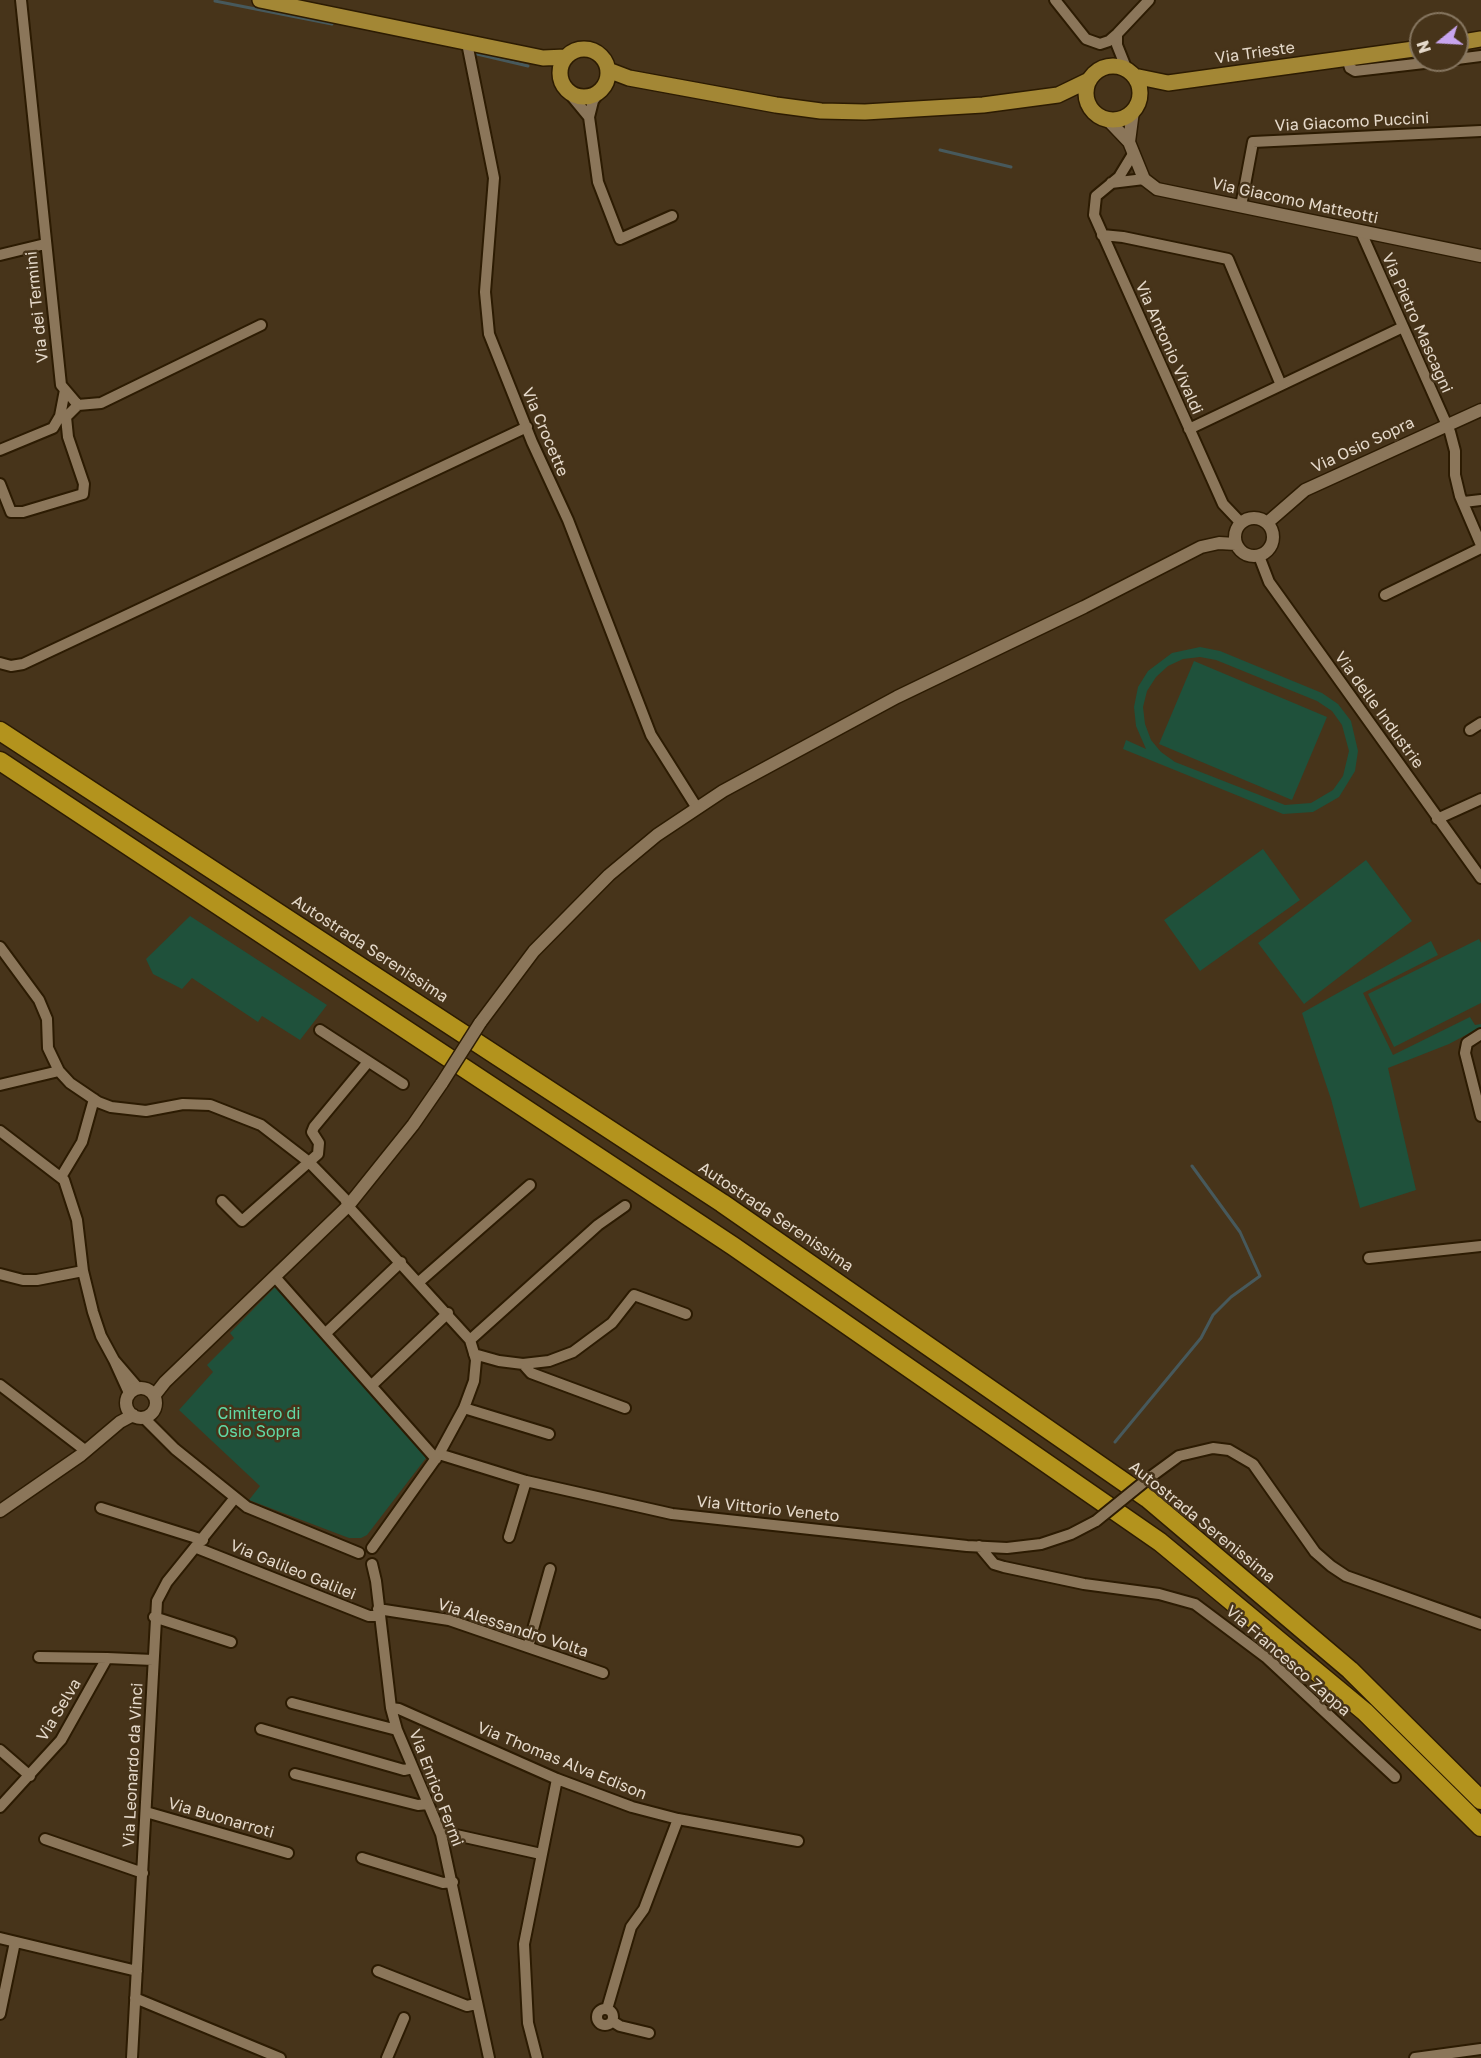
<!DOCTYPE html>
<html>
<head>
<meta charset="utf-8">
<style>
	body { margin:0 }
	#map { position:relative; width:1481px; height:2058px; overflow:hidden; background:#47341a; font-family:"Golos Text",sans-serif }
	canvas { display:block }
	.north { position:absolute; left:1409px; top:12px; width:60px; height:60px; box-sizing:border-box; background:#47341a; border:2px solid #867660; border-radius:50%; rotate:252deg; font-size:16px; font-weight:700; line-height:24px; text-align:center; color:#e5d9ca }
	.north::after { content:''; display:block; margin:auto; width:21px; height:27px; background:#c8a5ee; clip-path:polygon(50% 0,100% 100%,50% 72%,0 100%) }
</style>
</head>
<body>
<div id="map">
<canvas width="1481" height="2058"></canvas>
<div class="north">N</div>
</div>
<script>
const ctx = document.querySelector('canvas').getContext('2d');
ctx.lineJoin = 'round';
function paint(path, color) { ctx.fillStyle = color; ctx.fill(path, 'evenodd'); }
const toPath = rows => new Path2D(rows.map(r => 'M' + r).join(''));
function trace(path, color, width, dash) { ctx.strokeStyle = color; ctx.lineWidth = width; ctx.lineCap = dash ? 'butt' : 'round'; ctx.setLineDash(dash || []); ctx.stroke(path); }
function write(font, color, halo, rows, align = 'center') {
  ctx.font = font + ' "Golos Text",sans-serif'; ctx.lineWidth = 5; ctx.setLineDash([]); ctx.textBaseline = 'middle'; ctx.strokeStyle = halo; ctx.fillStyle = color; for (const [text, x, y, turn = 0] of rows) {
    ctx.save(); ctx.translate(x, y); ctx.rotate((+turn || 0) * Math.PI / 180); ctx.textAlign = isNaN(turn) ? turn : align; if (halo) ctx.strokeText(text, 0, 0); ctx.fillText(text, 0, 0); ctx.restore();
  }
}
paint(toPath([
	[1200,647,1220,651,1322,693,1338,704,1351,721,1358,751,1355,771,1339,797,1313,812,1283,814,1123,749,1126,740,1146,749,1136,726,1134,707,1138,687,1148,671,1172,653],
	[1200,657,1216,660,1317,701,1332,711,1342,725,1349,751,1343,776,1333,790,1311,803,1285,805,1175,762,1161,752,1151,740,1145,724,1143,707,1147,691,1156,677,1168,666,1183,659],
	[1194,661,1327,717,1292,800,1159,744],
	[1263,849,1300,900,1200,971,1164,920],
	[1366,860,1412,921,1304,1004,1258,943],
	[190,916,327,1005,300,1040,262,1016,258,1022,192,978,182,989,153,974,146,959],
	[1479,939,1481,943,1481,1003,1394,1047,1368,994],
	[1431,941,1438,955,1363,993,1393,1055,1470,1017,1475,1025,1481,1024,1481,1027,1449,1044,1388,1068,1416,1190,1360,1208,1331,1099,1302,1013],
	[278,1284,426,1458,367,1535,361,1538,349,1538,249,1500,260,1486,179,1410,213,1372,207,1365,234,1338,230,1333]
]), '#1f513b');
trace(toPath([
	[215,1,332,24],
	[477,54,528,66],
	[940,150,1011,167],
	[1115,1442,1201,1338,1213,1315,1231,1297,1260,1276,1240,1232,1192,1166]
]), '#47595c', 3);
const minor = toPath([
	[21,0,61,385,78,405,101,403,261,325],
	[1055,0,1086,39,1100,44,1109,41,1117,34,1149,0],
	[1117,34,1117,45,1127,70],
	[467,43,494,178,485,292,489,334,532,442,568,520,651,735,697,808],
	[1347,58,1350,68,1355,71,1450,60],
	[1457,59,1481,56],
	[565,88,589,117],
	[600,91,593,101,589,117,598,182,620,239,672,216],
	[1133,154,1119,177,1096,196,1094,215,1223,504,1241,523],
	[1111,183,1144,179],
	[1241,206,1253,142,1481,131],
	[1361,232,1450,432,1455,451,1455,475,1460,496,1481,545],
	[1102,235,1123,237,1228,259,1281,385],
	[0,255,45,244],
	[1189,429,1403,327],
	[0,450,53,428,60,416,65,390],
	[0,484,11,512,23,512,83,494,84,484,68,437,66,417,78,405],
	[1464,502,1481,500],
	[1259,556,1269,582,1481,878],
	[1385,595,1481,548],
	[0,663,11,666,23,664,527,427],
	[1470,730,1481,723],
	[1437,819,1481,799],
	[0,947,39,1000,47,1019,48,1048,59,1071,70,1083,98,1102,111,1107,146,1111,183,1104,210,1105,261,1125,309,1162,345,1199,348,1206,470,1340,476,1360,474,1381,464,1408,439,1454,372,1548],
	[320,1030,403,1084],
	[1481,1034,1467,1043,1465,1053,1481,1116],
	[0,1085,59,1071],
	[0,1131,64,1180,77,1220,83,1271,93,1312,101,1336,114,1360],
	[61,1177,82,1142,94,1099],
	[222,1201,242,1221,318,1154,319,1143,312,1132,314,1127,368,1062],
	[1369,1258,1481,1246],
	[0,1274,23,1280,37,1280,83,1271],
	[275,1277,436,1459],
	[419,1282,530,1185],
	[326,1333,401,1262],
	[470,1340,598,1225,625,1206],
	[474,1354,499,1361,523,1364,549,1361,573,1352,612,1323,634,1295,686,1314],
	[523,1364,531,1373,625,1408],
	[0,1385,86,1451],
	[372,1385,448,1313],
	[129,1393,114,1360,138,1388],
	[464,1408,549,1434],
	[143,1417,175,1449,247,1507,359,1553],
	[439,1454,526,1481,672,1514,967,1546,1007,1548,1041,1544,1071,1534,1096,1521],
	[1149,1478,1179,1456,1213,1448,1229,1450,1253,1464,1315,1552,1331,1566,1346,1576,1481,1624],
	[101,1508,203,1540],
	[509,1537,526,1481],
	[979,1546,994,1564,1004,1567,1084,1584,1159,1594,1195,1604,1267,1658,1395,1777],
	[197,1548,369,1616,378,1616],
	[372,1564,376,1581,391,1708,397,1730,441,1834,489,2058],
	[378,1609,449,1620,603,1673],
	[154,1617,231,1642],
	[528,1647,550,1569],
	[39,1657,107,1658],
	[292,1703,397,1730],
	[391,1708,399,1709,557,1779,632,1807,678,1819,798,1841],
	[261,1729,404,1770,413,1768],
	[0,1750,30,1776],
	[295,1774,418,1805,428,1804],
	[0,1807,61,1740,107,1658,153,1660],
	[146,1812,288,1853],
	[441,1834,447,1833,541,1854],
	[45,1839,143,1873],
	[362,1858,443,1883,453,1882],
	[0,1938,137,1971],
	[378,1971,467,2006,476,2004],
	[135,1998,280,2058],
	[607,2009,631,1927,644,1909,678,1819],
	'597 2017a8 8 0 1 1 16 0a8 8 0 1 1-16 0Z',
	[0,2014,15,1942],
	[612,2021,620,2026,649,2033],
	[132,2058,157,1601,167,1582,234,1499],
	[387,2058,404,2018],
	[537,2058,528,2023,524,1944,557,1779],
	[1415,2058,1481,2049]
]);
const tertiary = toPath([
	[1108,120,1129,142,1144,179,1157,189,1481,256],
	[1129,142,1133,111],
	'1235 537a19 19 0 1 1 38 0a19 19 0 1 1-38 0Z',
	[1267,523,1305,490,1481,410],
	[480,1023,534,951,609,875,657,835,723,791,897,697,1084,607,1201,547,1219,543,1236,544],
	'126 1403a15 15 0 1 1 30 0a15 15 0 1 1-30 0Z',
	[154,1396,165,1382,348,1206,413,1125,442,1083],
	[0,1511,81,1455,120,1422,133,1415]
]);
const primary = toPath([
	[260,0,543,58,566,57],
	[1457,43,1481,39],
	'560 73a24 24 0 1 1 48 0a24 24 0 1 1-48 0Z',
	'1086 93a27 27 0 1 1 54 0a27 27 0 1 1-54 0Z',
	[608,70,629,78,776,105,821,111,865,112,983,105,1058,95,1089,80],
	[1134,76,1168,83,1421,48]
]);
const motorway = toPath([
	[0,731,722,1203,1147,1498,1350,1670,1481,1800],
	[0,761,733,1246,1160,1542,1365,1712,1481,1827]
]);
trace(minor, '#2c1b02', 14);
trace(tertiary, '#2c1b02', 15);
trace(primary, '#2c1b02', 18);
trace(motorway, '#2c1b02', 21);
trace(minor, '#8b765a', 10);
trace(tertiary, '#8b765a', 12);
trace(primary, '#a38735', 15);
trace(motorway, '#b3931d', 18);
const minorBridge = toPath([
	[1096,1521,1149,1478]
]);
const tertiaryBridge = toPath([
	[442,1083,480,1023]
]);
trace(minorBridge, '#2c1b02', 14, []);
trace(tertiaryBridge, '#2c1b02', 15, []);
trace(minorBridge, '#8b765a', 10);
trace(tertiaryBridge, '#8b765a', 12);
write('16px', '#e5d9ca', '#47341a', [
	["Via Trieste",1255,53,-8],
	["Via Giacomo Puccini",1352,122,-3],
	["Via Giacomo Matteotti",1295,201,12],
	["Via dei Termini",37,307,-96],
	["Via Pietro Mascagni",1417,323,66],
	["Via Antonio Vivaldi",1169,348,66],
	["Via Crocette",545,432,67],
	["Via Osio Sopra",1363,445,-25],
	["Via delle Industrie",1379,710,54],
	["Autostrada Serenissima",370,949,33],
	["Autostrada Serenissima",776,1217,34],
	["Via Vittorio Veneto",768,1509,6],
	["Autostrada Serenissima",1202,1522,39],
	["Via Galileo Galilei",293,1570,22],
	["Via Alessandro Volta",513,1628,18],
	["Via Francesco Zappa",1288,1661,41],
	["Via Selva",59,1710,-59],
	["Via Thomas Alva Edison",562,1761,22],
	["Via Leonardo da Vinci",133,1765,-87],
	["Via Enrico Fermi",436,1788,69],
	["Via Buonarroti",221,1818,16]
]);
write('16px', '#61daa6', '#47341a', [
	["Cimitero di",259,1414],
	["Osio Sopra",259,1432]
]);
</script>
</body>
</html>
